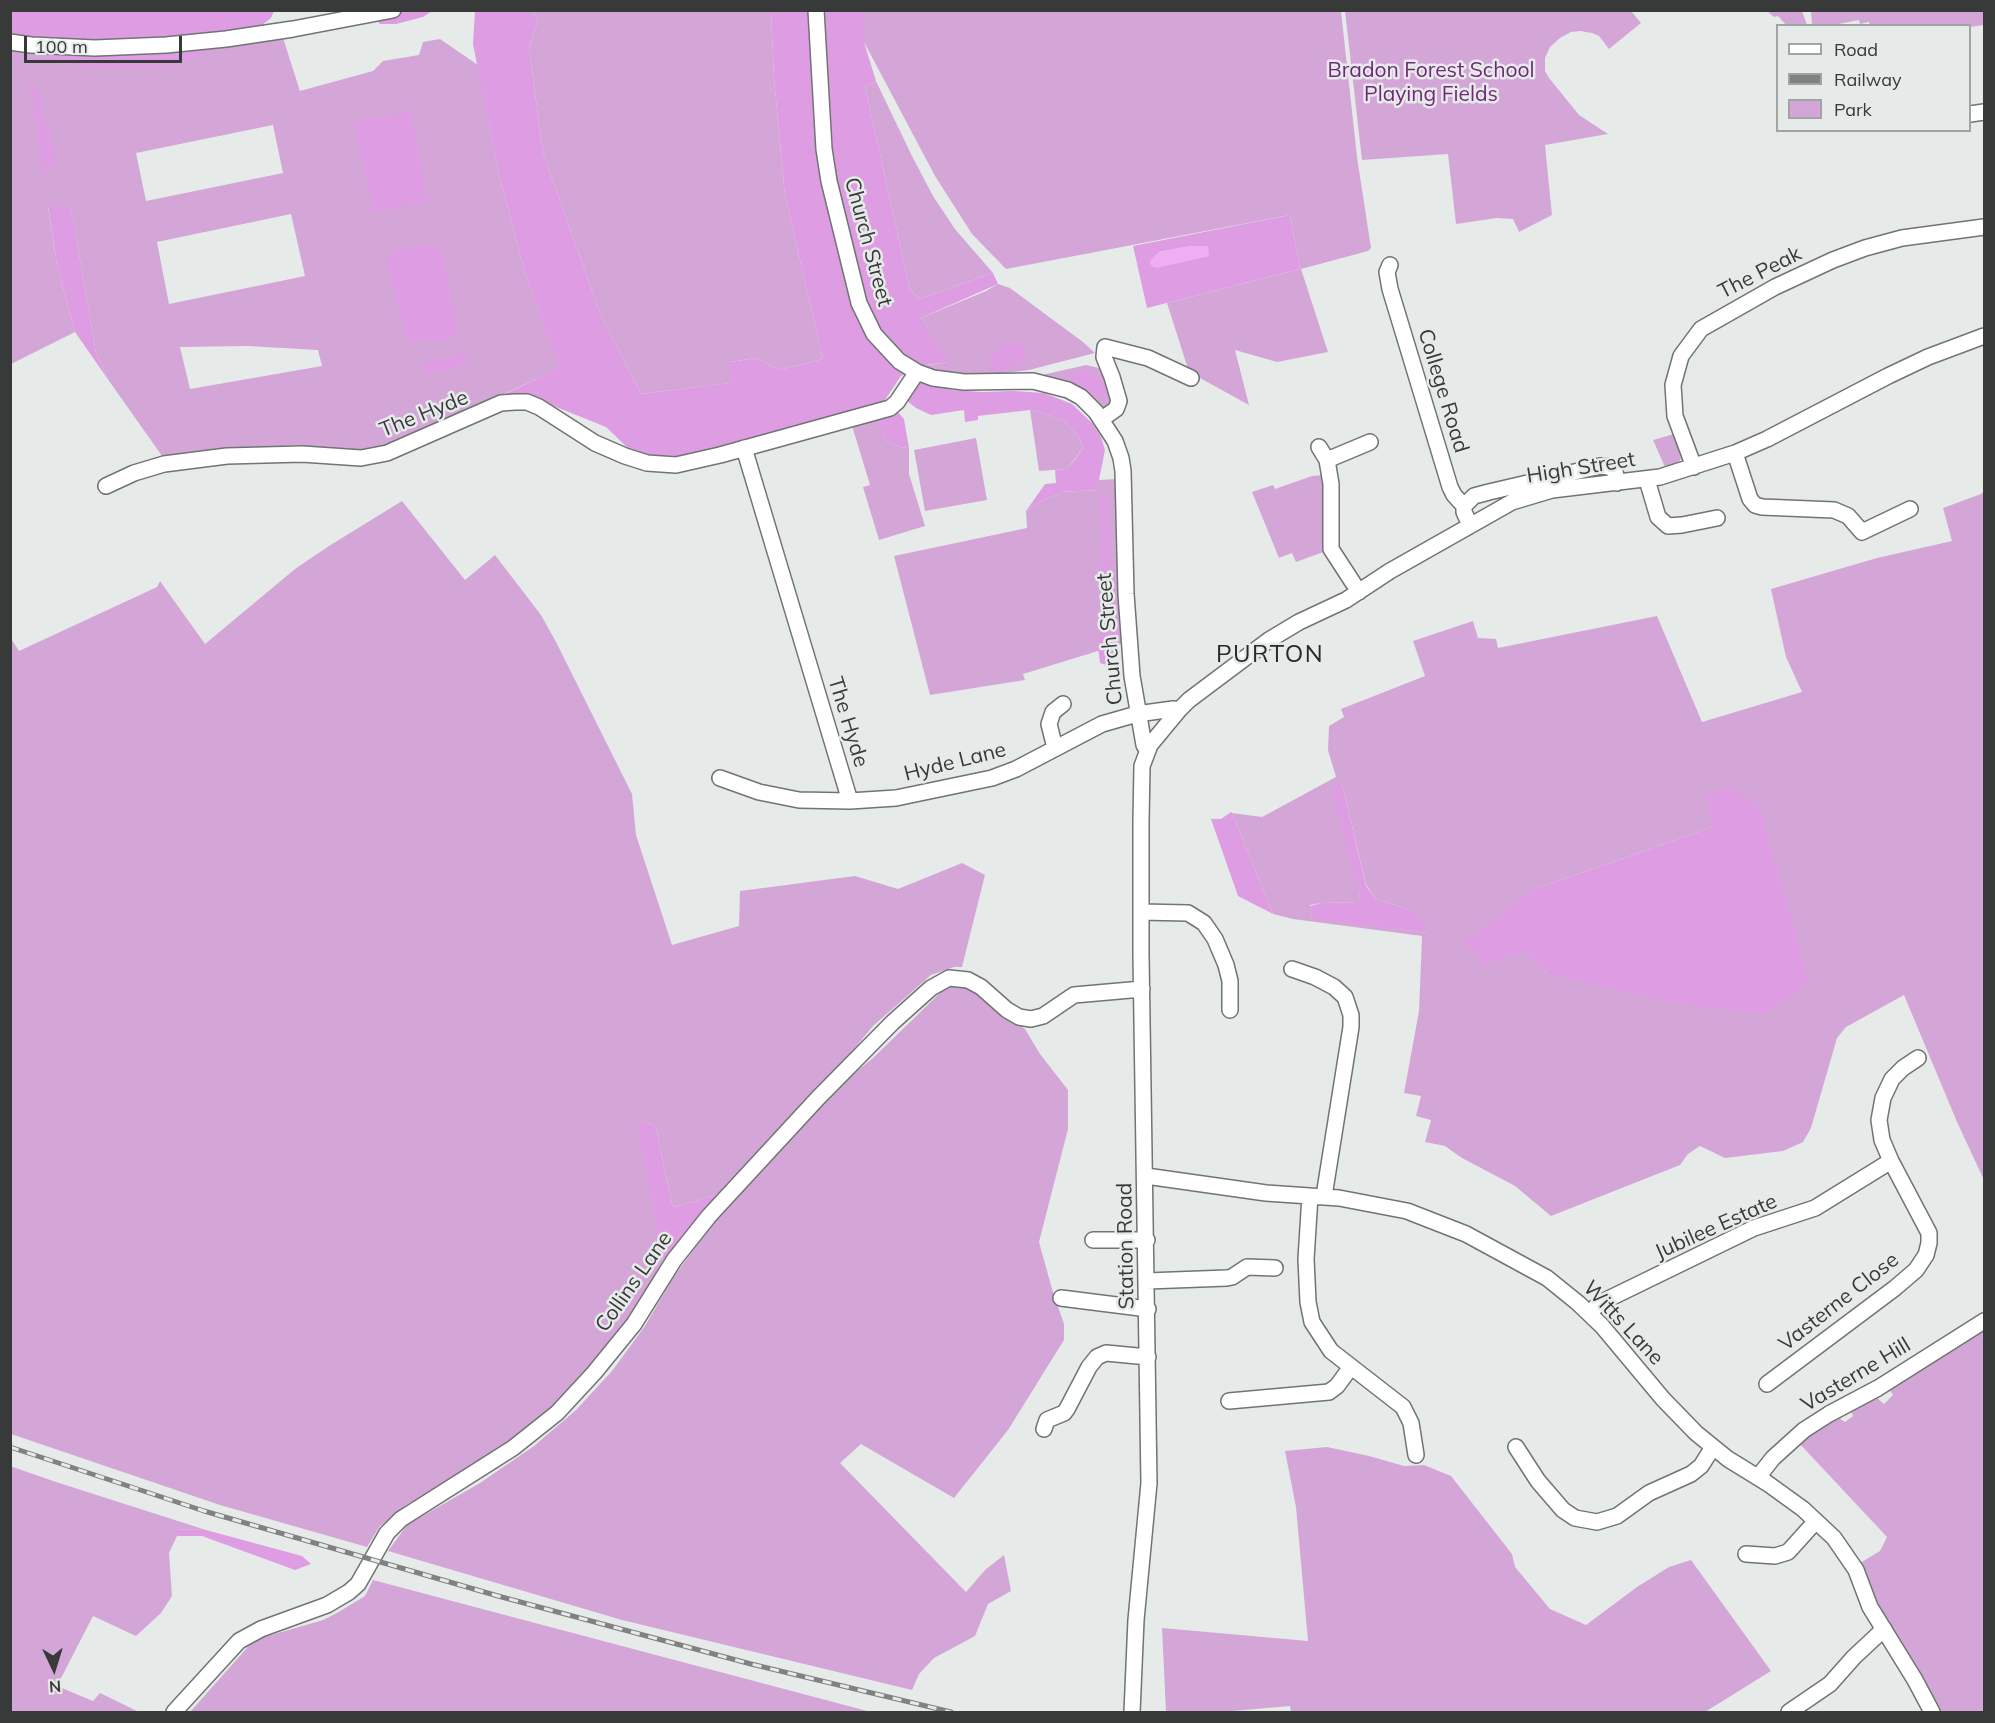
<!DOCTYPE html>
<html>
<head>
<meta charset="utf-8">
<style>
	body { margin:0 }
	#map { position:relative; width:1995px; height:1723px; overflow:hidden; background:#e6ebea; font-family:Mulish,sans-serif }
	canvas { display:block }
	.frame { position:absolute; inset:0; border:12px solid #383939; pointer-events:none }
	.legend { position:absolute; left:1776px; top:24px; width:195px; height:108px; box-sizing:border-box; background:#e6ebea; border:2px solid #a0a4a3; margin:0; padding:8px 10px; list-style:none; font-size:18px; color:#383939 }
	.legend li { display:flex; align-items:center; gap:12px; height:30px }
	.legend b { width:30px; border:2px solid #a0a4a3 }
	.north { position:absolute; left:24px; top:1639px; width:60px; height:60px; -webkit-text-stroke:4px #e6ebea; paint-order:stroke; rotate:176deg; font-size:16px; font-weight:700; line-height:24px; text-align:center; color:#383939 }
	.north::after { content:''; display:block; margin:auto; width:21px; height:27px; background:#383939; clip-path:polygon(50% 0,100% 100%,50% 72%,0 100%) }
	.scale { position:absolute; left:24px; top:36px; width:158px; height:27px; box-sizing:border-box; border:3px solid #383939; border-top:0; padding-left:8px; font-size:18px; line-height:21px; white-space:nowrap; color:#383939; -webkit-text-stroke:4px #e6ebea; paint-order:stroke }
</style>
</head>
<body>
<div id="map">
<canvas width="1995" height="1723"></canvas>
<div class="frame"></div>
<ul class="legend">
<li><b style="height:8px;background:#fff"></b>Road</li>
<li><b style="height:8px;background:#808282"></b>Railway</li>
<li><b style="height:16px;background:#d4a6d7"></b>Park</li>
</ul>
<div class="north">N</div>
<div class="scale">100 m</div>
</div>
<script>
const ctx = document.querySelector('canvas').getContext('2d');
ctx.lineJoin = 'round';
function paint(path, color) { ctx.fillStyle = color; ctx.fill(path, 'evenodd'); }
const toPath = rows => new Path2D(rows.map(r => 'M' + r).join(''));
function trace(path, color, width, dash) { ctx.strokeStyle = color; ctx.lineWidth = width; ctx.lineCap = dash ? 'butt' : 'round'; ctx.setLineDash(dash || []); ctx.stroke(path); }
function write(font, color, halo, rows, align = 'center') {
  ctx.font = font + ' Mulish,sans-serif'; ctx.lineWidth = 5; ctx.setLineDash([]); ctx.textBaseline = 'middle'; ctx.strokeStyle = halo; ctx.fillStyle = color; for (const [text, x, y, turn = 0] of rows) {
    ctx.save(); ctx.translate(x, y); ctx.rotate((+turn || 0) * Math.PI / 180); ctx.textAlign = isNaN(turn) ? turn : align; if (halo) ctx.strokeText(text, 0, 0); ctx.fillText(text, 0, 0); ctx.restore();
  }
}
paint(toPath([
	[531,11,771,11,774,78,785,196,823,359,779,370,756,358,730,362,731,383,641,394,601,316,543,153,529,48,538,20],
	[864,11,1341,11,1357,157,1371,248,1368,251,1301,269,1328,352,1277,362,1235,350,1249,405,1189,372,1167,303,1300,269,1290,215,1006,269,972,234,935,176,864,42],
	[1631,11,1641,23,1609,49,1599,36,1592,33,1580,31,1571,32,1560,38,1550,47,1545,58,1545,71,1549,78,1579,115,1608,134,1545,145,1552,215,1519,232,1513,219,1497,218,1456,224,1448,154,1362,160,1345,11],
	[1767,11,1802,11,1807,25,1786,25,1778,16,1774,17],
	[1811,11,1984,11,1984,25,1970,27,1970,26,1870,26,1869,22,1860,24,1859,20,1833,25,1812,25],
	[283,38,300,91,373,71,383,61,419,55,423,42,440,39,478,65,498,171,525,273,560,368,387,448,367,452,295,445,162,456,107,378,96,353,71,208,48,207,57,265,75,332,11,364,11,49,227,43],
	[273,125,283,173,146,201,136,153],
	[291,214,305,276,169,304,157,242],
	[248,346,318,350,322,366,190,389,180,347],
	[876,81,911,154,933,196,955,229,993,273,919,299,910,290,865,86],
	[998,284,1010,288,1083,342,1095,353,1029,370,988,375,958,375,938,373,922,366,949,362,921,318,986,291],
	[1086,365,1099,368,1104,374,1112,401,1107,406,1103,407,1073,386,1042,375],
	[1030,410,1043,413,1065,421,1080,439,1083,448,1067,469,1039,471],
	[880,421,885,440,900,447,909,448,909,474,925,526,879,540,863,487,870,485,853,429],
	[1674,434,1681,459,1676,465,1665,467,1653,440],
	[976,438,987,500,925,511,914,450],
	[1323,475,1324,477,1326,551,1296,562,1292,553,1279,558,1252,492,1273,485,1275,489,1312,476],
	[1117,479,1116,548,1124,643,1023,674,1025,680,930,695,894,556,1027,528,1026,511,1047,498,1057,495,1060,492,1099,490,1099,480],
	[1984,491,1984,1180,1957,1122,1904,995,1846,1027,1837,1038,1811,1128,1803,1142,1783,1151,1725,1158,1700,1146,1688,1154,1680,1165,1551,1216,1515,1186,1462,1158,1445,1146,1425,1142,1431,1120,1416,1116,1421,1096,1404,1093,1419,1011,1422,936,1293,919,1273,914,1232,813,1262,817,1336,777,1328,750,1329,726,1344,717,1341,709,1425,676,1413,641,1473,621,1478,638,1496,639,1498,648,1657,616,1702,722,1802,692,1786,657,1771,589,1877,558,1952,541,1943,508,1981,494],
	[1340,783,1343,787,1366,885,1376,899,1410,910,1428,933,1312,918,1310,905,1322,903,1358,902,1360,894],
	[1713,827,1546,973,1525,950,1538,888],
	[402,501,465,580,495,555,541,615,556,642,632,794,636,835,672,945,739,926,740,891,855,876,898,889,962,863,985,875,962,967,954,967,931,975,873,1026,829,1079,723,1193,675,1207,672,1204,656,1127,642,1120,649,1179,663,1260,643,1298,595,1363,540,1418,450,1483,407,1504,396,1515,380,1526,367,1547,220,1505,11,1434,10,637,19,651,157,587,160,581,205,644,295,569,329,546],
	[963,984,979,990,1002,1012,1025,1029,1040,1054,1068,1090,1068,1129,1039,1242,1052,1289,1064,1324,1064,1340,1008,1430,954,1498,861,1444,840,1463,966,1592,985,1570,1004,1555,1011,1591,988,1604,975,1636,934,1658,919,1674,912,1690,622,1620,388,1551,407,1525,480,1483,534,1446,576,1410,612,1371,645,1326,673,1278,718,1216,843,1082,872,1059,944,989],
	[1984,1327,1984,1712,1938,1712,1877,1608,1860,1563,1880,1551,1887,1537,1797,1441,1836,1416,1845,1422,1853,1416,1850,1409,1875,1396,1884,1404,1893,1395,1889,1389],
	[1327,1447,1369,1456,1404,1466,1424,1465,1451,1476,1512,1554,1515,1567,1550,1609,1586,1625,1637,1587,1669,1567,1691,1560,1771,1671,1705,1712,1291,1712,1290,1706,1221,1712,1166,1712,1162,1628,1308,1641,1296,1507,1285,1451],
	[10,1466,53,1481,206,1530,172,1529,177,1536,169,1553,172,1596,161,1613,136,1636,93,1616,57,1686,93,1701,100,1693,139,1712,11,1712],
	[373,1580,871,1712,190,1712,254,1640,323,1620,337,1613,365,1596]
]), '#d4a6d7');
paint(toPath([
	[11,11,274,11,271,18,260,27,180,64,146,68,86,68,25,50,11,43],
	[368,11,432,11,423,17,396,24,380,24],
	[475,11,531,11,538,20,529,48,543,153,601,316,641,394,730,383,730,362,756,358,779,370,823,359,785,196,774,78,771,11,864,11,864,42,876,81,865,86,910,290,919,299,993,273,998,284,921,318,950,362,918,366,901,376,883,403,896,410,904,419,909,448,900,447,885,440,879,422,853,429,849,416,662,462,633,453,606,427,534,398,505,394,559,368,525,273,498,171,473,44],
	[29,75,38,92,55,153,53,165,43,176],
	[410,110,429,202,373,213,354,122],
	[48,206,71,207,96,353,107,378,75,332,57,265],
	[1290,215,1300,269,1147,308,1133,246],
	[1191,246,1204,246,1208,256,1173,264,1159,252],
	[426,245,440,245,459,330,454,338,439,342,424,340,408,342,385,259,395,251],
	[1005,342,1019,342,1024,347,1026,353,1023,364,999,372,990,371,988,367,995,353],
	[465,353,469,363,430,375,417,365],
	[1088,370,1096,374,1105,386,1107,391,1105,397,1098,398,1071,382,1069,378,1070,373],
	[926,382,952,390,982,392,1013,391,1044,393,1072,404,1093,424,1101,437,1105,450,1099,480,1099,490,1060,492,1057,495,1047,498,1026,511,1045,484,1056,483,1055,470,1067,469,1076,458,1083,448,1080,439,1065,421,1043,413,1030,410,978,416,978,420,965,422,964,410,931,415,916,408,906,400,915,383],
	[1099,495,1105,496,1108,499,1110,569,1116,630,1116,656,1110,666,1100,663,1098,647,1105,620,1100,556,1102,535],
	[1340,783,1343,787,1366,886,1376,899,1410,910,1427,925,1428,933,1312,919,1310,906,1322,903,1358,902,1360,894,1333,798,1334,787],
	[1730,785,1759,805,1810,983,1766,1014,1681,1005,1546,973,1525,951,1484,965,1463,941,1538,888,1713,827,1706,795],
	[1231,812,1232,813,1273,914,1238,896,1211,819,1221,819],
	[642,1120,656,1127,672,1204,675,1207,723,1193,663,1260,638,1131],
	[171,1529,206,1530,302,1556,311,1564,295,1570,202,1536,177,1536]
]), '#de9de3');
paint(toPath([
	[1191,246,1208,246,1209,256,1157,268,1151,266,1150,261,1159,252]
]), '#efadf4');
const minor = toPath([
	[816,10,824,149,829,181,859,303,874,334,899,361,917,372,933,378,964,382,1033,381,1068,390,1081,397,1096,412,1115,441,1121,458,1123,471,1126,594,1132,676,1144,745,1147,750],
	[10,42,31,45,95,48,166,45,226,39,293,29,393,10],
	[1970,114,1984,112],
	[1390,265,1387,272,1390,289,1450,487,1454,495,1464,506,1464,512,1470,525],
	[1102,419,1116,409,1119,401,1112,377,1104,357,1105,347,1148,358,1191,378],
	[1319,447,1327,460,1370,442],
	[744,448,850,801],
	[1735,453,1750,499,1755,505,1762,507,1834,510,1848,516,1862,532,1910,509],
	[1327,460,1331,484,1331,549,1359,592],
	[1694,467,1675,416,1673,385,1681,356,1701,329,1775,287,1833,260,1865,248,1902,238,1984,227],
	[1647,480,1658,517,1668,526,1682,525,1717,518],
	[106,486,134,473,164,464,227,456,302,454,361,458,387,453,501,403,515,402,527,402,539,407,595,443,625,456,647,463,676,465,720,455,890,408,897,402,917,372],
	[1464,506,1474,496,1489,492,1600,466,1609,467,1615,471,1617,483],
	[1055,748,1049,724,1053,712,1063,704],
	[720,778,759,792,799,800,850,801,896,798,992,778,1016,769,1102,724,1137,714,1173,709,1179,710],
	[1141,912,1188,913,1204,923,1215,939,1226,965,1230,981,1230,1010],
	[1292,969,1315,977,1334,987,1345,997,1351,1015,1351,1027,1324,1196],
	[1146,1176,1266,1193,1339,1198,1407,1211,1466,1234,1547,1278,1578,1303,1602,1326,1663,1399,1696,1433,1728,1459,1767,1483,1803,1509,1834,1538,1856,1570,1870,1607,1915,1680,1932,1712],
	[1310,1196,1306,1259,1308,1302,1312,1322,1331,1351,1403,1407,1411,1423,1416,1455],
	[1093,1240,1147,1240],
	[1147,1281,1227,1278,1232,1277,1247,1267,1275,1268],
	[1061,1298,1148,1309],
	[1589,1313,1600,1303,1754,1228,1815,1208,1891,1161],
	[1767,1384,1895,1288,1916,1270,1926,1255,1929,1243,1929,1233,1891,1161,1882,1140,1879,1120,1883,1098,1892,1079,1903,1068,1918,1058],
	[1229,1401,1329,1392,1337,1386,1351,1367],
	[1044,1429,1047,1420,1064,1413,1067,1409,1089,1367,1097,1357,1106,1353,1148,1357],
	[1516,1447,1538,1481,1563,1510,1575,1518,1597,1522,1617,1516,1649,1493,1691,1474,1701,1466,1713,1447],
	[1758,1477,1773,1458,1804,1430,1829,1414,1878,1388,1984,1321],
	[1746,1554,1775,1556,1788,1552,1816,1521],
	[174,1712,239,1641,261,1629,327,1605,349,1592,358,1584,387,1533,401,1519,513,1448,557,1413,594,1373,634,1324,674,1260,709,1216,818,1098,893,1022,931,988,949,978,968,980,981,987,1007,1010,1019,1017,1031,1019,1043,1016,1074,995,1142,989],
	[1132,1712,1136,1620,1149,1483,1141,956,1141,821,1142,766,1150,745,1179,710,1189,700,1269,640,1299,622,1346,600,1390,571,1512,502,1552,490,1660,477,1735,453,1767,439,1888,376,1928,357,1984,336],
	[1789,1712,1830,1684,1854,1657,1884,1629]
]);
trace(minor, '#707473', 18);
trace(minor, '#fff', 15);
const rail = toPath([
	[10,1447,204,1511,498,1596,751,1664,951,1712]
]);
trace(rail, '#808282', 5);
trace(rail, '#e6ebea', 3, [9]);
write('21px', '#73277a', '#e6ebea', [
	["Bradon Forest School",1431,71],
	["Playing Fields",1431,95]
]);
write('21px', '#383939', '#e6ebea', [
	["Church Street",868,242,75],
	["The Peak",1760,273,-27],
	["College Road",1443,391,73],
	["The Hyde",424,414,-22],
	["High Street",1581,468,-9],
	["Church Street",1110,639,-95],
	["The Hyde",848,722,73],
	["Hyde Lane",955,762,-14],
	["Jubilee Estate",1716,1227,-24],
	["Station Road",1126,1246,-91],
	["Collins Lane",634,1282,-55],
	["Vasterne Close",1839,1302,-38],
	["Witts Lane",1623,1323,47],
	["Vasterne Hill",1856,1375,-31]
]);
ctx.letterSpacing = '1.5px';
write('24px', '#272a29', '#e6ebea', [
	["PURTON",1270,655]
]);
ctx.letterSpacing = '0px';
</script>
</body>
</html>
